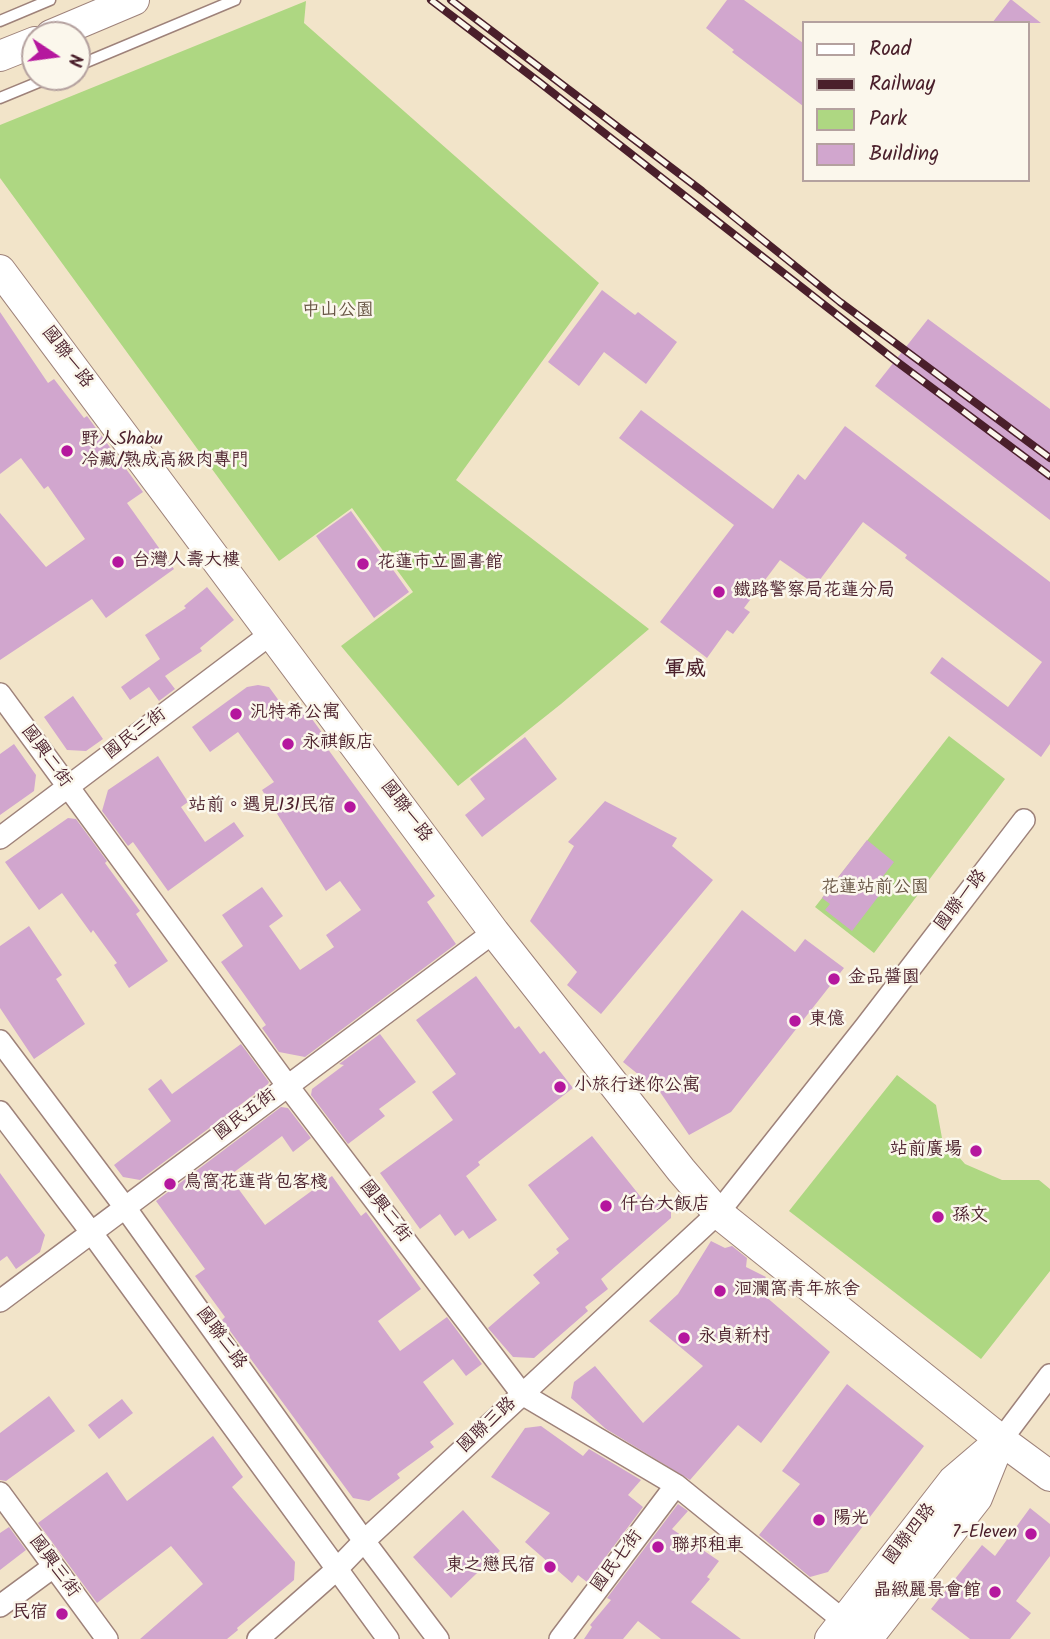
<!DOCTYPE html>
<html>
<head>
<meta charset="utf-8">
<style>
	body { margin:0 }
	#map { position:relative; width:1050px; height:1639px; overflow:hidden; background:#f2e4c9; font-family:Kalam,sans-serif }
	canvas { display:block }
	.legend { position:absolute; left:802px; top:21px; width:228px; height:161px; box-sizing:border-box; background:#fbf7ec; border:2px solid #b4a19f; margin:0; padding:9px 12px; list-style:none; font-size:21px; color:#4a1f2b }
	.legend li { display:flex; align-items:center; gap:14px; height:35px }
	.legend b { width:35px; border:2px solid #b4a19f }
	.north { position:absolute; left:21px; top:21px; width:70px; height:70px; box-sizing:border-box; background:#fbf7ec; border:2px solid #b4a19f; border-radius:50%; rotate:103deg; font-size:19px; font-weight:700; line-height:28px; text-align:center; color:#4a1f2b }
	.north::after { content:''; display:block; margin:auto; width:24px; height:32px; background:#b5179e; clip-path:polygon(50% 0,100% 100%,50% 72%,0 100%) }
</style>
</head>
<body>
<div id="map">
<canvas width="1050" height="1639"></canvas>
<ul class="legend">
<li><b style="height:9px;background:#fff"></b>Road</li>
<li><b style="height:9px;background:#4a1f2b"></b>Railway</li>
<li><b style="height:19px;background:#aed782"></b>Park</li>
<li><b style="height:19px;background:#d1a6ce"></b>Building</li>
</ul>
<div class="north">N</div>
</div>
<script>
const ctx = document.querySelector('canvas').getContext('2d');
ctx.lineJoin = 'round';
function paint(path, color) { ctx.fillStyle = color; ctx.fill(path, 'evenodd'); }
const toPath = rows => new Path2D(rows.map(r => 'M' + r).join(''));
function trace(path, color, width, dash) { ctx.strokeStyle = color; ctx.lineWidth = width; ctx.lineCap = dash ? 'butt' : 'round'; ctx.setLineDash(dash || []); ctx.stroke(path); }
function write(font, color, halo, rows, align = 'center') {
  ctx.font = font + ' Kalam,"LXGW WenKai TC",sans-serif'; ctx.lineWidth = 5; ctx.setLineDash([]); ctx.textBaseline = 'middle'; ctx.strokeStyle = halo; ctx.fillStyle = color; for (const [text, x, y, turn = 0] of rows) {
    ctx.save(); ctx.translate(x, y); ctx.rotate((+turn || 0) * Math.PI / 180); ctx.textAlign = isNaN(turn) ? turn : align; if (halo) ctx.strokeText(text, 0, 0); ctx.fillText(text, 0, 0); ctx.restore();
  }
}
paint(toPath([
	[306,1,304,23,599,283,456,480,649,629,561,704,458,786,341,646,413,592,352,508,279,561,0,178,0,125],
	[949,736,1005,779,874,953,815,907],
	[897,1075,936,1105,942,1138,965,1164,1002,1180,1039,1180,1050,1189,1050,1271,981,1359,789,1211]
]), '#aed782');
paint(toPath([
	[727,0,744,0,803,43,803,106,732,52,734,50,706,28],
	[1010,0,1012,0,1041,23,992,23],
	[602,290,635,315,638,312,677,342,646,384,604,352,579,386,548,362],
	[0,312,48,383,54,379,84,418,87,416,143,492,127,503,174,569,106,618,92,599,0,660,0,513,46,567,85,539,48,486,44,489,21,458,0,474],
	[928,319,1050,409,1050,520,875,386],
	[641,410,773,509,798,474,805,480,845,426,1050,582,1050,744,1041,757,930,673,942,657,1008,707,1042,662,905,558,907,555,863,522,816,585,780,560,744,608,750,612,733,634,727,630,707,658,660,622,734,525,619,438],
	[351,511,409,592,374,618,316,536],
	[207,587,234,620,200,648,202,651,165,676,175,689,159,701,149,687,130,700,121,687,160,659,145,635,186,608,184,606],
	[258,685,269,687,293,720,306,711,326,738,322,741,435,896,427,902,456,944,305,1057,279,1052,262,1028,266,1025,221,962,243,946,222,915,262,887,283,916,269,926,300,970,334,947,326,935,361,910,340,881,326,891,262,790,274,782,238,732,210,752,192,727,247,687],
	[73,696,103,739,86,751,67,750,44,717],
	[525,737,557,779,482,837,465,815,485,799,470,779],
	[14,744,36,775,34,791,0,815,0,754],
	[158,756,188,802,181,807,205,842,234,822,244,836,168,891,133,842,128,846,102,811,108,790],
	[605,801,677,838,672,846,713,880,601,1014,567,985,577,972,530,921,574,846,568,842],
	[68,818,76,819,107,861,105,863,140,911,136,914,168,961,129,988,114,965,117,963,93,930,91,933,62,893,39,910,5,862],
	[867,840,894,862,874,888,881,893,852,931,825,910,830,904,822,898],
	[742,910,795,952,805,939,844,968,731,1112,689,1135,660,1092,623,1062],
	[29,926,62,975,56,979,85,1024,34,1059,0,1008,0,946],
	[476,976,515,1029,519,1026,540,1054,544,1051,573,1088,478,1162,480,1165,466,1176,497,1220,469,1239,463,1230,455,1236,440,1214,420,1229,380,1173,453,1120,432,1092,456,1074,416,1020],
	[380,1034,416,1082,379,1109,385,1116,348,1144,311,1095,312,1089,344,1065,339,1064],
	[241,1044,269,1082,268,1084,140,1180,123,1177,114,1165,171,1121,148,1089,161,1079,172,1094],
	[281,1107,288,1108,311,1138,293,1152,282,1136,229,1176,265,1225,332,1176,361,1216,366,1212,421,1289,378,1321,400,1351,447,1317,482,1364,466,1376,453,1359,423,1382,454,1424,430,1442,434,1447,397,1474,400,1478,369,1501,353,1498,222,1320,225,1317,195,1276,205,1269,156,1201],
	[592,1136,648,1206,660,1197,671,1210,671,1218,601,1279,608,1289,585,1307,588,1311,534,1358,513,1357,488,1328,540,1283,533,1275,559,1253,556,1249,569,1239,528,1185],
	[0,1173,45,1235,40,1252,16,1269,7,1256,0,1261],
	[711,1241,725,1248,732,1246,747,1258,746,1267,766,1277,757,1289,830,1352,761,1443,738,1425,690,1480,606,1429,571,1398,574,1382,595,1366,643,1423,703,1366,649,1321,678,1294],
	[847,1384,924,1446,828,1572,810,1577,759,1535,800,1484,782,1471],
	[49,1396,75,1431,6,1481,0,1480,0,1433],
	[122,1399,133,1413,99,1439,88,1425],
	[541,1426,583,1456,589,1449,641,1480,628,1495,643,1507,587,1582,578,1575,572,1583,525,1542,550,1513,491,1477,525,1428],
	[213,1436,243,1477,232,1487,295,1562,294,1580,237,1628,238,1630,227,1639,140,1639,203,1584,171,1546,97,1603,38,1523,107,1472,127,1501],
	[678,1504,688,1511,672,1529,719,1561,707,1577,710,1579,691,1602,741,1639,661,1639,638,1621,623,1639,584,1639,592,1627,590,1625,611,1600,607,1598],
	[1030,1508,1050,1524,1050,1556,1016,1601,1031,1613,1010,1639,970,1639,931,1609,982,1545,995,1556],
	[463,1510,500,1551,451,1598,413,1557],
	[9,1527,26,1550,0,1570,0,1533]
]), '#d1a6ce');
const lane = toPath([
	[0,21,50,0],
	[77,66,235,0],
	[0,98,51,77]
]);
const street = toPath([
	[0,694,287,1085,522,1394,676,1485,844,1621,855,1639],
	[0,838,272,633],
	[0,1041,124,1206,364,1541,438,1639],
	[0,1112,91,1232,388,1639],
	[0,1301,494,932],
	[1001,1440,1050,1375],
	[0,1493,107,1639],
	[0,1606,53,1567],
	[258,1639,336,1570,364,1541,718,1213,866,1026,1024,820],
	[560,1639,676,1485]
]);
const secondary = toPath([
	[51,35,134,0],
	[0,56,35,42],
	[0,270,494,932,681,1170,718,1213,1001,1440,1050,1476],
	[830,1639,953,1481,1001,1440],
	[867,1639,977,1498,998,1446]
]);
trace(lane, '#9e827a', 13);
trace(street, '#9e827a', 24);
trace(secondary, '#9e827a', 32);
trace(lane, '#fff', 10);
trace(street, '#fff', 21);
trace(secondary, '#fff', 30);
const rail = toPath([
	[431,0,539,82,896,361,1050,476],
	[451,0,702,191,840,302,1050,458]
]);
trace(rail, '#4a1f2b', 8);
trace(rail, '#fbf7ec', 5, [16]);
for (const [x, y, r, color] of [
	[67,451,7,"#b5179e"],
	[118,562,7,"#b5179e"],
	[363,564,7,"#b5179e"],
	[719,592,7,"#b5179e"],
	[236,714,7,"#b5179e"],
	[288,744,7,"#b5179e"],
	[350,807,7,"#b5179e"],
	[834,979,7,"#b5179e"],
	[795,1021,7,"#b5179e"],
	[560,1087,7,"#b5179e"],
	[976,1151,7,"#b5179e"],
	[170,1184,7,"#b5179e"],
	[606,1206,7,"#b5179e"],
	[938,1217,7,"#b5179e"],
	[720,1291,7,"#b5179e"],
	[684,1338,7,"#b5179e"],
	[819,1520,7,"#b5179e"],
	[1031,1534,7,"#b5179e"],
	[658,1547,7,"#b5179e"],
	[550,1567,7,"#b5179e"],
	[995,1592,7,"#b5179e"],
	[62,1614,7,"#b5179e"]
]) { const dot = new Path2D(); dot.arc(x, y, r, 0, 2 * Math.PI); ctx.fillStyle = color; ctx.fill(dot); trace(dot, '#fbf7ec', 2.5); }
write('18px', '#685645', '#fbf7ec', [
	["中山公園",338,312],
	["花蓮站前公園",875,889]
]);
write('18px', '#4a1f2b', '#fbf7ec', [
	["國聯一路",66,358,53],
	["國民三街",136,735,-37],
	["國興二街",45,757,54],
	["國聯一路",405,812,53],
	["國聯一路",962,901,-52],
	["國民五街",246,1116,-37],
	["國興二街",384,1212,53],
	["國聯二路",220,1339,54],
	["國聯三路",488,1426,-43],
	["國聯四路",911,1535,-52],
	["國民七街",618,1562,-53],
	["國興三街",53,1567,54]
]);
write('18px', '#4a1f2b', '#fbf7ec', [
	["野人Shabu",81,441],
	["冷藏/熟成高級肉專門",81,462],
	["台灣人壽大樓",132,562],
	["花蓮市立圖書館",377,564],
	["鐵路警察局花蓮分局",733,592],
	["汎特希公寓",250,714],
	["永祺飯店",302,744],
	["站前。遇見131民宿",336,807,"right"],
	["金品醬園",848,979],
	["東億",809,1021],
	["小旅行迷你公寓",574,1087],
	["站前廣場",962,1151,"right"],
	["鳥窩花蓮背包客棧",184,1184],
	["仟台大飯店",620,1206],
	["孫文",952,1217],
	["洄瀾窩青年旅舍",734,1291],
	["永貞新村",698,1338],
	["陽光",833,1520],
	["7-Eleven",1017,1534,"right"],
	["聯邦租車",672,1547],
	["東之戀民宿",536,1567,"right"],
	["晶緻麗景會館",981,1592,"right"],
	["民宿",48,1614,"right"]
], 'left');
write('bold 21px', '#4a1f2b', '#fbf7ec', [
	["軍威",685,671]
]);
</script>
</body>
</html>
